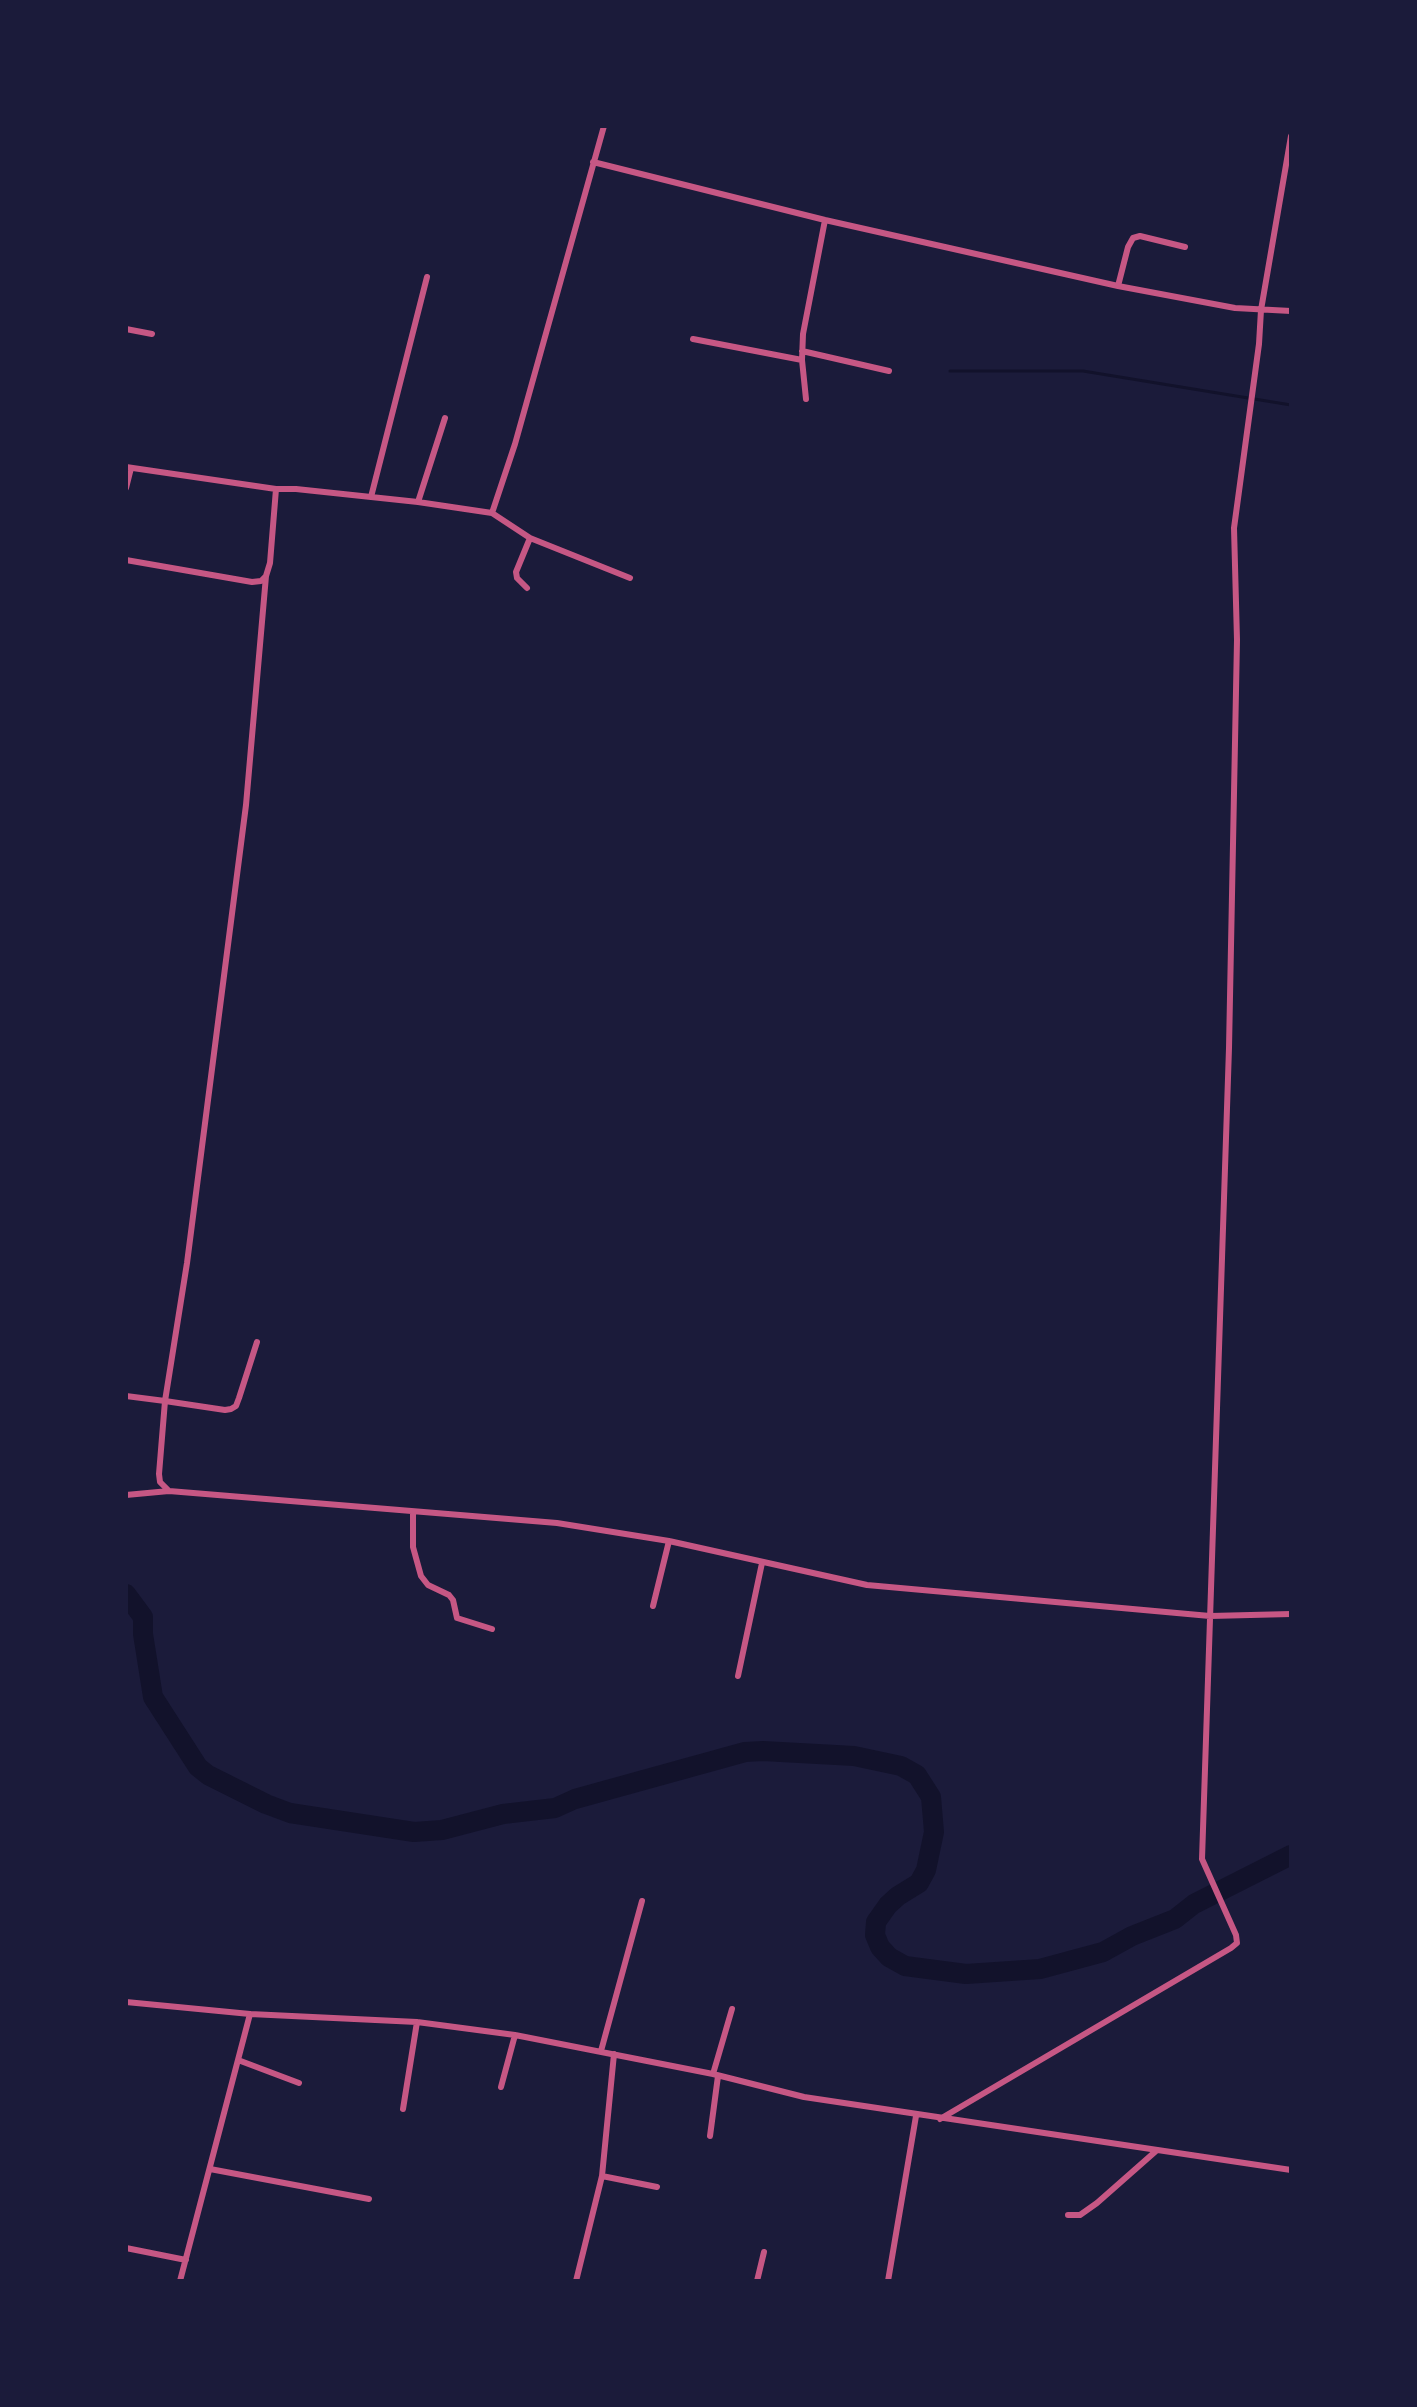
<!DOCTYPE html>
<html>
<head>
<meta charset="utf-8">
<style>
	body { margin:0 }
	#map { position:relative; width:1417px; height:2407px; overflow:hidden; background:#1b1b3a; font-family:"Asap Condensed",sans-serif }
	canvas { display:block }
	.frame { position:absolute; inset:0; border:128px solid #1b1b3a; pointer-events:none }
</style>
</head>
<body>
<div id="map">
<canvas width="1417" height="2407"></canvas>
<div class="frame"></div>
</div>
<script>
const ctx = document.querySelector('canvas').getContext('2d');
ctx.lineJoin = 'round';
const toPath = rows => new Path2D(rows.map(r => 'M' + r).join(''));
function trace(path, color, width, dash) { ctx.strokeStyle = color; ctx.lineWidth = width; ctx.lineCap = dash ? 'butt' : 'round'; ctx.setLineDash(dash || []); ctx.stroke(path); }
trace(toPath([
	[950,371,1083,371,1291,405]
]), '#12122b', 3);
trace(toPath([
	[126,1594,143,1617,143,1634,153,1697,198,1767,208,1775,266,1804,290,1813,414,1832,442,1830,503,1814,555,1808,575,1799,745,1752,763,1751,854,1756,901,1766,917,1775,931,1797,934,1832,926,1870,919,1883,898,1896,888,1905,876,1922,875,1935,880,1947,889,1957,905,1966,966,1974,1040,1969,1103,1952,1132,1936,1175,1919,1194,1904,1291,1855]
]), '#12122b', 20);
trace(toPath([
	[593,162,825,220,1118,286,1235,308,1291,311],
	[1118,286,1128,247,1133,238,1140,236,1185,247],
	[126,329,152,334],
	[693,339,802,360],
	[802,351,889,371],
	[806,399,802,360,803,334,825,220],
	[126,467,276,489,296,489,418,502,492,513,515,444,604,126],
	[126,488,131,468],
	[371,497,427,277],
	[418,502,445,418],
	[492,513,530,538,630,578],
	[126,560,252,582,261,581,266,576,270,563,276,489],
	[527,588,517,578,516,572,530,538],
	[257,1342,239,1398,236,1406,231,1409,225,1410,165,1401,187,1263,246,805,266,576],
	[126,1396,165,1401,159,1474,160,1482,169,1491,557,1523,669,1541,867,1585,1210,1616,1291,1614],
	[126,1495,169,1491],
	[413,1513,413,1547,421,1576,428,1585,449,1595,453,1600,457,1618,492,1629],
	[653,1606,669,1541],
	[738,1676,762,1563],
	[126,2002,250,2014,417,2022,515,2035,713,2074,804,2097,1291,2170],
	[601,2051,642,1901],
	[238,2060,299,2083],
	[713,2074,732,2009],
	[501,2087,515,2035],
	[403,2109,417,2022],
	[940,2119,1231,1948,1237,1943,1236,1935,1202,1859,1229,1048,1237,640,1234,528,1259,344,1261,310,1291,136],
	[710,2136,718,2076],
	[210,2169,369,2199],
	[602,2176,657,2187],
	[1068,2215,1080,2215,1097,2203,1156,2151],
	[126,2248,186,2260],
	[180,2281,250,2014],
	[576,2281,602,2176,614,2054],
	[757,2281,764,2252],
	[888,2281,916,2116]
]), '#c65784', 6);
</script>
</body>
</html>
